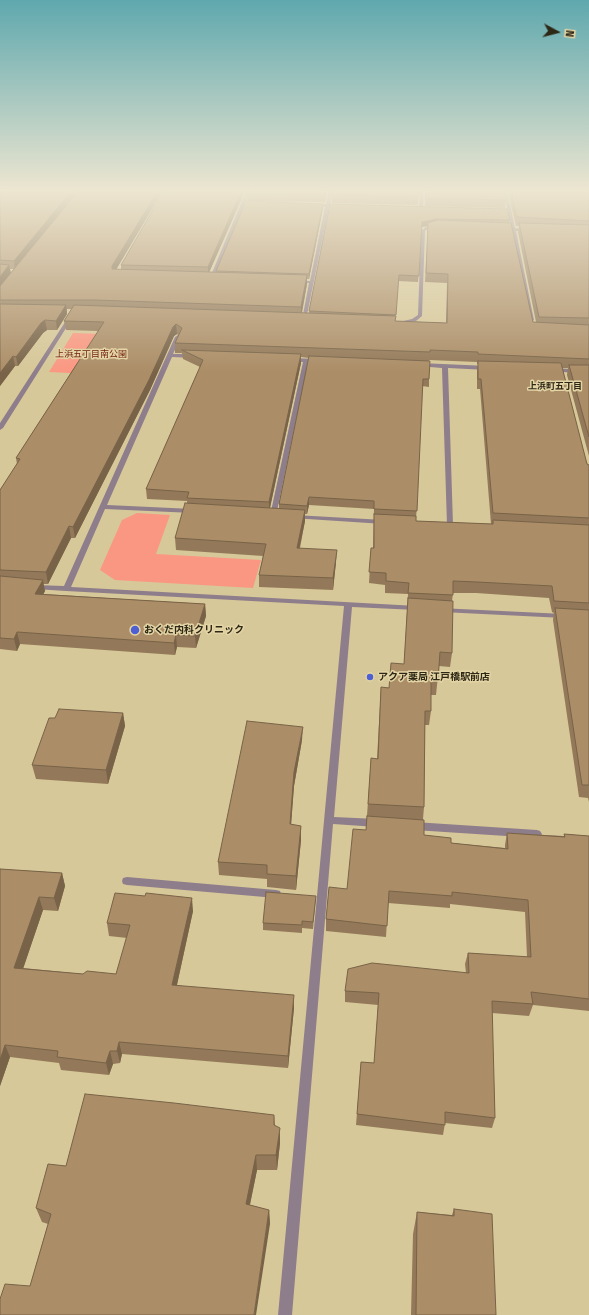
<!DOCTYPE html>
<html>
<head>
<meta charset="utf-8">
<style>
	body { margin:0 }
	#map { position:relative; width:589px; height:1315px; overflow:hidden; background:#d7c899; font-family:"Fira Sans Condensed",sans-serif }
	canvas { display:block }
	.north { position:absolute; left:537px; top:12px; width:40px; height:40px; -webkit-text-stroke:3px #e4d5a6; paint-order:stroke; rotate:97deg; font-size:11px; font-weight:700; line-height:16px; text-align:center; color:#2d2715 }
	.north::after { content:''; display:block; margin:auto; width:14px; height:18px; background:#2d2715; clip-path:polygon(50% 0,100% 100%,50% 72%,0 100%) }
</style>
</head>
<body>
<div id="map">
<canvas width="589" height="1315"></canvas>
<div class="north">N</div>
</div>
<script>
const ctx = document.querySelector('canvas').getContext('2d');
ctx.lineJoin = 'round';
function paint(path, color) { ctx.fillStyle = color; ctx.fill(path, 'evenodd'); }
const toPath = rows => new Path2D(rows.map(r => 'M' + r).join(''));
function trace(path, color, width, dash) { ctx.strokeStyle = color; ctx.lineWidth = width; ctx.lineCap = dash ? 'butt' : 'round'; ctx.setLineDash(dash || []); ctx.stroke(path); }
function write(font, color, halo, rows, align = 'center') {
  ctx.font = font + ' "Fira Sans Condensed","Noto Sans JP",sans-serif'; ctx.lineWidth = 3; ctx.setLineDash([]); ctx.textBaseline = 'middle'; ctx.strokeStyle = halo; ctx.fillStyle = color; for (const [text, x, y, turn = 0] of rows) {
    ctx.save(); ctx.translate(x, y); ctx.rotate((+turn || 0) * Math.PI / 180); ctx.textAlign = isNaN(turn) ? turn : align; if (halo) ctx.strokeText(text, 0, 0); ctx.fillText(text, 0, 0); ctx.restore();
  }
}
paint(toPath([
	[73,333,133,335,111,375,49,372],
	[137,513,170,515,156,554,261,560,253,588,115,580,100,570,122,520]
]), '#fa9782');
paint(toPath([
	[247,189,251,189,213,279,209,280,247,189],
	[329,189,333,189,330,204,343,206,341,207,329,207,306,320,304,321,302,320,309,283,298,283,296,282,298,281,310,281,325,207,310,205,312,204,326,204,329,189],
	[420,189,424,189,423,208,421,209,419,208,420,189],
	[503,189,507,189,515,228,530,230,528,231,516,231,534,320,532,321,530,320,512,231,499,229,501,228,511,228,503,189],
	[439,225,439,227,429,228,425,231,422,316,416,321,399,324,399,322,412,319,418,315,421,231,427,226,439,225],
	[69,316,73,317,3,428,0,430,0,423,69,316],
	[178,335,181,337,173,354,193,354,196,356,193,358,172,357,107,505,193,509,196,511,193,513,105,509,71,587,417,606,421,608,417,610,352,607,334,817,377,819,380,820,382,823,380,826,377,827,333,824,292,1315,278,1315,344,606,66,591,35,589,31,587,35,585,64,586,175,337,178,335],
	[290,358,318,359,321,361,318,363,308,362,276,516,273,518,270,516,303,362,288,361,288,359,290,358],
	[420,363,488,366,491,368,488,370,448,368,453,525,450,527,447,525,442,368,418,366,417,365,420,363],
	[552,368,589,370,589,374,550,371,550,369,552,368],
	[294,515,384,520,387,522,384,524,292,518,292,516,294,515],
	[439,608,564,614,568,616,564,618,442,612,438,610,439,608],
	[414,822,537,830,540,831,542,834,540,837,537,838,414,830,411,829,409,826,411,823,414,822],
	[127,877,276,890,280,891,281,894,280,897,276,898,127,885,123,884,122,881,123,878,127,877]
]), '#8e7d8b');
paint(toPath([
	[0,189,164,189,116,269,121,269,121,265,165,189,246,189,209,272,216,272,216,271,323,204,323,208,309,279,307,279,307,284,302,313,309,313,330,204,510,220,509,223,533,322,536,322,518,232,519,226,516,226,507,189,589,189,589,456,567,375,568,368,562,368,587,464,589,465,589,802,588,798,579,797,553,620,554,613,552,612,549,598,476,593,453,593,452,601,452,653,450,667,439,666,436,695,431,695,431,711,429,725,425,725,424,807,423,819,424,835,451,843,505,848,505,845,507,833,564,836,564,834,589,836,589,1011,533,1005,529,1016,492,1013,495,1118,492,1128,445,1123,443,1135,356,1125,361,1062,374,1063,378,1005,345,1002,345,991,466,973,465,964,468,953,527,957,525,912,450,904,450,908,388,903,386,937,326,931,326,919,347,889,366,830,371,758,377,759,381,687,389,688,404,664,408,594,385,593,385,585,369,583,371,548,373,548,374,509,309,505,307,514,305,514,305,521,300,548,336,562,333,590,259,587,259,575,263,556,176,550,175,538,187,503,187,501,147,499,146,489,200,367,183,359,182,353,175,353,175,343,178,335,177,334,174,336,150,390,75,538,71,538,48,584,43,584,45,591,43,594,205,604,206,616,196,648,177,647,175,655,20,644,17,651,0,649,0,490,17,464,16,458,98,331,66,330,64,321,72,309,67,309,67,314,57,330,47,330,43,333,18,366,15,366,0,386],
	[428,226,425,282,447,283,446,323,395,321,398,281,418,282,422,227],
	[10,269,14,269,11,273],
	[301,357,309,358,279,504,279,508,270,508,301,363],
	[429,360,477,362,477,364,478,364,477,371,477,389,480,389,491,524,416,521,422,386,429,387],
	[327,189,325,202,247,201,247,193],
	[419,189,418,205,332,203,332,195],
	[425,189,506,200,505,208,425,206],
	[123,713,125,726,108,784,36,779,32,765,55,718],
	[302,740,294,786,291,825,301,826,301,840,296,890,267,887,267,879,219,875,218,862],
	[0,869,62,873,65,886,58,911,43,910,23,968,83,974,116,974,127,938,109,936,107,923,193,911,177,985,294,1008,288,1068,122,1054,120,1063,113,1064,109,1075,61,1070,59,1063,10,1057,0,1086],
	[316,896,313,929,302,928,302,933,263,930,263,923],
	[274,1115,275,1126,280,1143,277,1170,257,1170,250,1205,269,1210,270,1224,30,1286,48,1224,42,1222,36,1208,66,1166],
	[454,1209,496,1315,411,1315,413,1234,417,1212,452,1215]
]), '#937959');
paint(toPath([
	[73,189,81,189,15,269,14,261],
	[159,189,164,189,113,275,112,266],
	[242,189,246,189,208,275,208,267],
	[326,189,327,189,325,202,325,195],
	[323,204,323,208,309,279,309,274],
	[437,219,437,224,422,227,422,222],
	[9,265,11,274,0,288,0,277],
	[307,275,307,284,301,316,301,307],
	[66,305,67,314,57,330,56,321],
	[45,320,47,330,43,333,18,366,16,357,41,323],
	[176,324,177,334,174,336,150,390,75,538,73,527,173,327],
	[301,354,301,363,269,512,269,502],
	[13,356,15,366,0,386,0,373],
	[309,497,309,505,307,514,307,506],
	[305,510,305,521,297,559,297,548],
	[69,526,71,538,48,584,46,572],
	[337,550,336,562,333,590,333,578],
	[43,580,45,591,38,606,35,594],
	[205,604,206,616,196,648,195,636],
	[17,632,20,644,17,651,14,639],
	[176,635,177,647,175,655,174,643],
	[123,713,125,726,108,784,106,770],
	[303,727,302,740,294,786,290,838,290,824,294,772],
	[301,826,301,840,296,890,296,876],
	[62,873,65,886,58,911,54,898],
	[39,897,43,910,19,981,14,968],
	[192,898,193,911,174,998,172,985],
	[294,995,294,1008,288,1068,288,1056],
	[119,1042,122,1054,120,1063,117,1051],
	[5,1045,10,1057,0,1086,0,1060],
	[110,1051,113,1064,109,1075,106,1063],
	[280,1128,280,1143,277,1170,276,1155],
	[256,1155,257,1170,247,1218,246,1204],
	[269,1210,270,1224,256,1315,254,1315]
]), '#786348');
const building = toPath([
	[0,189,73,189,14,261,0,260,0,189],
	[80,189,159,189,112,266,112,269,307,275,301,307,95,300,0,300,0,286,80,189],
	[165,189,242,189,208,267,121,265,165,189],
	[249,189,326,189,325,195,247,193,249,189],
	[333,189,419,189,418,197,332,195,333,189],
	[426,189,504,189,506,200,425,198,426,189],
	[510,189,589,189,589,221,517,217,510,189],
	[246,201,323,204,309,274,216,271,246,201],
	[330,204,507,209,510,220,437,219,422,222,419,276,399,275,396,315,309,311,330,204],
	[438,220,511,223,533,322,589,325,589,359,478,354,478,352,430,350,430,352,175,343,182,328,176,324,173,327,149,380,86,502,73,527,69,526,46,572,0,570,0,490,20,459,16,458,104,322,64,321,74,305,396,316,395,321,447,323,448,274,426,273,428,223,438,220],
	[519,223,589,225,589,318,539,317,519,223],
	[0,264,9,265,0,277,0,264],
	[0,304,66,305,56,321,45,320,41,323,16,357,13,356,0,373,0,304],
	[182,350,301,354,269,502,187,498,189,492,146,489,203,360,182,350],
	[309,356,430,361,429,379,423,379,417,511,374,509,374,501,309,497,307,506,279,504,309,356],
	[478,361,561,363,587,464,589,465,589,518,493,513,481,379,478,379,478,361],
	[569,365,589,365,589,437,569,365],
	[185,503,305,510,297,548,337,550,333,578,259,575,266,544,175,538,185,503],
	[374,514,416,516,416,521,493,524,493,520,589,525,589,603,554,601,552,586,477,582,453,581,453,595,408,593,409,583,386,581,386,573,369,572,371,548,374,548,374,514],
	[0,576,43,580,35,594,205,604,195,636,176,635,174,643,17,632,14,639,0,638,0,576],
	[408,598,453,601,452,653,440,652,438,681,431,681,431,711,425,711,424,807,368,804,371,758,378,759,381,687,389,688,391,663,404,664,408,598],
	[555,608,589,610,589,785,582,785,555,608],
	[59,709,123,713,106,770,32,765,49,718,55,718,59,709],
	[247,721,303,727,294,772,290,824,301,826,296,876,267,874,267,865,218,862,247,721],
	[367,816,424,820,424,835,451,838,451,843,508,849,507,833,565,837,564,834,589,836,589,999,531,992,533,1004,492,1001,495,1118,445,1112,445,1125,357,1114,361,1062,374,1063,379,993,345,991,348,969,372,963,469,973,468,953,531,957,528,900,452,892,452,896,389,891,387,926,326,919,329,887,347,889,353,829,366,830,367,816],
	[0,869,62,873,54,898,39,897,14,968,83,974,87,971,116,974,130,925,107,923,115,893,145,896,146,893,192,898,172,985,294,995,288,1056,119,1042,117,1051,110,1051,106,1063,57,1057,58,1051,5,1045,0,1060,0,869],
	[266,892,316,896,313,922,302,921,302,925,263,923,266,892],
	[85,1094,174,1103,274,1115,274,1125,280,1128,276,1155,256,1155,246,1204,269,1210,254,1315,0,1315,0,1299,5,1284,30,1286,51,1214,36,1208,48,1164,66,1166,85,1094],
	[454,1209,492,1214,496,1315,416,1315,417,1212,454,1216,454,1209]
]);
paint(building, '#ab8d67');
trace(building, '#786348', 1);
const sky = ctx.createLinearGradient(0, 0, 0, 373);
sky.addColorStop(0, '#5fa8ae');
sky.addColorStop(0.51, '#ede6d1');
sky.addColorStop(1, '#ede6d100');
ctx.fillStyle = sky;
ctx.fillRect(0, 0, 589, 373);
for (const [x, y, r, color] of [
	[135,630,5,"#4e5fd4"],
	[370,677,4,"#4e5fd4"]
]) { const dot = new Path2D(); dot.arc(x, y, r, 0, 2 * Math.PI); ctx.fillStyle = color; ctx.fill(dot); trace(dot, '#e4d5a6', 1.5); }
write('9px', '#712113', '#e4d5a6', [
	["上浜五丁目南公園",91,354]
]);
write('bold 9px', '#2d2715', '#e4d5a6', [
	["上浜町五丁目",555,386]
]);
write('bold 10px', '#2d2715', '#e4d5a6', [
	["おくだ内科クリニック",144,630],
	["アクア薬局 江戸橋駅前店",378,677]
], 'left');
</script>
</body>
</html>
